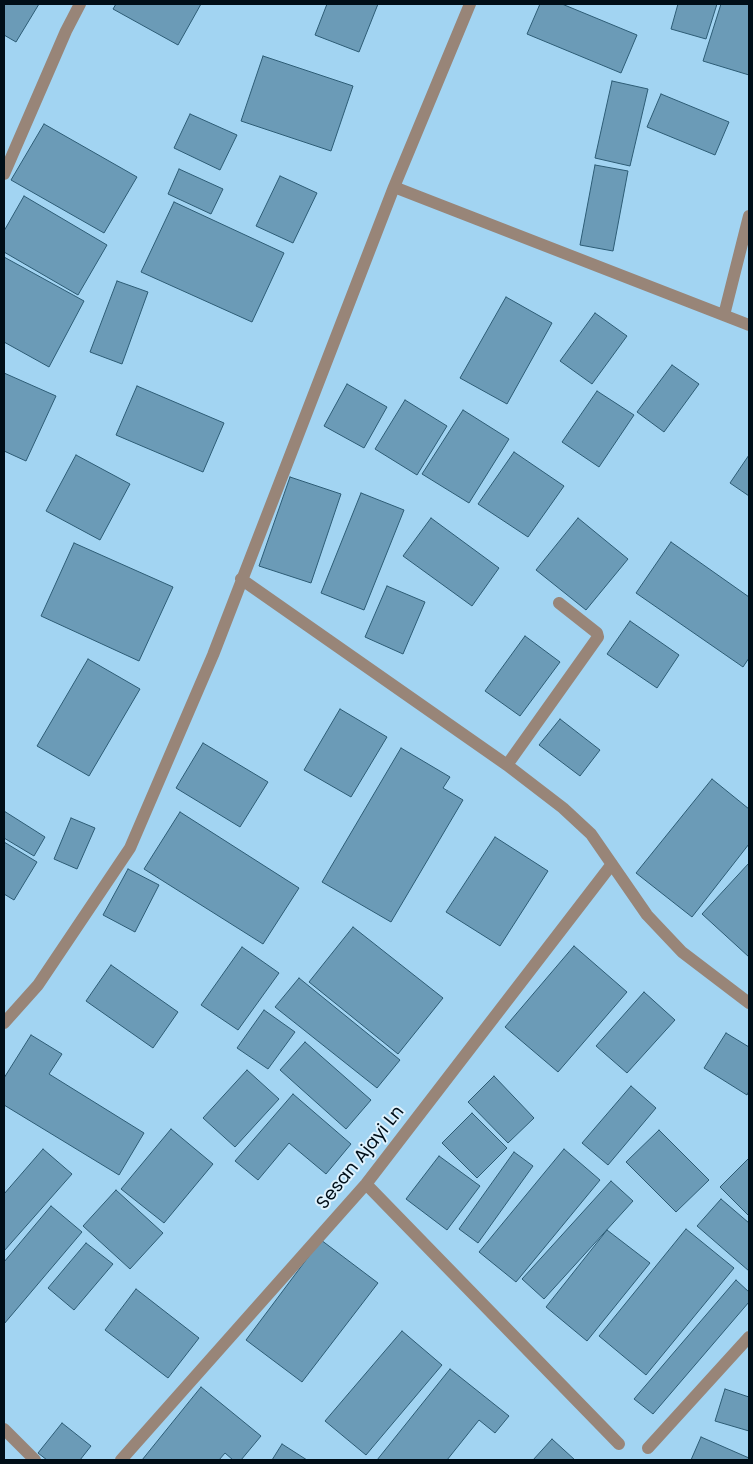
<!DOCTYPE html>
<html>
<head>
<meta charset="utf-8">
<style>
	body { margin:0 }
	#map { position:relative; width:753px; height:1464px; overflow:hidden; background:#a2d4f2; font-family:Poppins,sans-serif }
	canvas { display:block }
	.frame { position:absolute; inset:0; border:5px solid #000e18; pointer-events:none }
</style>
</head>
<body>
<div id="map">
<canvas width="753" height="1464"></canvas>
<div class="frame"></div>
</div>
<script>
const ctx = document.querySelector('canvas').getContext('2d');
ctx.lineJoin = 'round';
function paint(path, color) { ctx.fillStyle = color; ctx.fill(path, 'evenodd'); }
const toPath = rows => new Path2D(rows.map(r => 'M' + r).join(''));
function trace(path, color, width, dash) { ctx.strokeStyle = color; ctx.lineWidth = width; ctx.lineCap = dash ? 'butt' : 'round'; ctx.setLineDash(dash || []); ctx.stroke(path); }
function write(font, color, halo, rows, align = 'center') {
  ctx.font = font + ' Poppins,sans-serif'; ctx.lineWidth = 4; ctx.setLineDash([]); ctx.textBaseline = 'middle'; ctx.strokeStyle = halo; ctx.fillStyle = color; for (const [text, x, y, turn = 0] of rows) {
    ctx.save(); ctx.translate(x, y); ctx.rotate((+turn || 0) * Math.PI / 180); ctx.textAlign = isNaN(turn) ? turn : align; if (halo) ctx.strokeText(text, 0, 0); ctx.fillText(text, 0, 0); ctx.restore();
  }
}
const building = toPath([
	[4,4,39,4,16,42,4,35,4,4],
	[116,4,201,4,178,45,113,9,116,4],
	[327,4,378,4,359,52,315,35,327,4],
	[540,4,562,4,637,35,621,73,527,34,540,4],
	[678,4,717,4,706,39,671,29,678,4],
	[721,4,749,4,749,75,703,61,721,4],
	[263,56,353,86,331,151,241,121,263,56],
	[612,81,648,89,630,166,595,158,612,81],
	[661,94,729,122,715,155,647,127,661,94],
	[190,114,237,135,220,170,174,148,190,114],
	[44,124,137,177,104,233,11,180,44,124],
	[595,165,628,171,613,251,580,245,595,165],
	[179,169,223,189,211,214,168,194,179,169],
	[280,176,317,193,293,243,256,226,280,176],
	[24,196,107,245,78,295,4,252,4,231,24,196],
	[174,202,284,253,252,322,141,272,174,202],
	[4,257,84,301,49,367,4,342,4,257],
	[117,281,148,292,122,364,90,352,117,281],
	[506,297,552,323,507,404,460,378,506,297],
	[595,313,627,336,592,384,560,361,595,313],
	[672,365,699,384,664,432,637,412,672,365],
	[4,373,56,396,26,461,4,451,4,373],
	[347,384,387,407,364,448,324,426,347,384],
	[137,386,224,423,203,472,116,435,137,386],
	[597,391,634,415,599,467,562,442,597,391],
	[405,400,447,426,417,475,375,449,405,400],
	[463,410,509,439,469,503,422,474,463,410],
	[514,452,564,486,528,537,478,504,514,452],
	[76,455,130,484,100,540,46,511,76,455],
	[749,455,749,496,730,483,749,455],
	[290,477,341,494,311,583,259,566,290,477],
	[361,493,404,510,364,610,321,593,361,493],
	[431,518,499,568,472,606,403,556,431,518],
	[578,518,628,559,586,610,536,570,578,518],
	[671,542,749,597,749,658,743,667,636,593,671,542],
	[74,543,173,587,139,661,41,616,74,543],
	[387,586,425,602,403,654,365,637,387,586],
	[630,621,679,655,657,688,607,654,630,621],
	[525,636,560,662,520,716,485,691,525,636],
	[88,659,140,689,89,776,37,746,88,659],
	[340,709,387,737,351,797,304,770,340,709],
	[560,719,600,750,580,776,539,745,560,719],
	[203,743,268,782,240,827,176,788,203,743],
	[401,748,450,777,443,788,463,800,391,922,322,882,401,748],
	[712,779,749,809,749,844,692,917,636,873,712,779],
	[4,811,45,837,34,856,4,838,4,811],
	[180,812,299,888,263,944,144,869,180,812],
	[71,818,95,828,77,869,54,859,71,818],
	[495,837,548,871,500,946,446,912,495,837],
	[4,842,37,862,14,900,4,894,4,842],
	[749,863,749,957,702,914,749,863],
	[128,869,159,885,135,932,103,915,128,869],
	[353,927,443,998,398,1054,309,982,353,927],
	[574,946,627,992,558,1072,505,1027,574,946],
	[242,947,279,973,238,1030,201,1005,242,947],
	[111,965,178,1012,153,1048,86,1001,111,965],
	[299,978,400,1060,377,1088,275,1007,299,978],
	[644,992,675,1020,627,1073,596,1046,644,992],
	[264,1010,295,1032,268,1069,237,1048,264,1010],
	[726,1033,749,1047,749,1091,747,1095,704,1068,726,1033],
	[31,1035,62,1054,49,1074,144,1133,119,1175,4,1105,4,1078,31,1035],
	[305,1042,371,1100,346,1129,280,1070,305,1042],
	[247,1070,279,1099,235,1147,203,1118,247,1070],
	[494,1076,534,1118,508,1143,468,1102,494,1076],
	[631,1086,656,1108,608,1165,582,1143,631,1086],
	[293,1094,351,1144,326,1174,289,1143,258,1180,235,1161,293,1094],
	[472,1113,507,1148,477,1178,442,1143,472,1113],
	[171,1129,213,1164,164,1223,121,1189,171,1129],
	[659,1130,709,1180,676,1212,626,1162,659,1130],
	[43,1149,72,1174,4,1251,4,1194,43,1149],
	[564,1149,600,1180,516,1282,479,1252,564,1149],
	[514,1152,533,1166,478,1243,459,1229,514,1152],
	[439,1156,480,1186,447,1230,406,1199,439,1156],
	[749,1158,749,1216,720,1187,749,1158],
	[611,1181,633,1201,544,1299,522,1279,611,1181],
	[116,1190,163,1233,130,1269,83,1226,116,1190],
	[721,1199,749,1223,749,1271,697,1226,721,1199],
	[51,1206,82,1232,4,1324,4,1262,51,1206],
	[686,1229,734,1268,646,1375,599,1336,686,1229],
	[607,1230,650,1263,587,1341,546,1307,607,1230],
	[321,1240,378,1283,302,1382,246,1340,321,1240],
	[86,1243,113,1264,74,1310,48,1288,86,1243],
	[736,1280,749,1292,749,1302,653,1414,634,1399,736,1280],
	[136,1289,199,1338,168,1378,105,1330,136,1289],
	[402,1331,442,1365,366,1455,325,1421,402,1331],
	[450,1369,509,1416,495,1433,479,1420,447,1460,377,1460,450,1369],
	[201,1387,261,1436,241,1460,233,1460,225,1453,219,1460,142,1460,201,1387],
	[725,1389,749,1397,749,1431,715,1421,725,1389],
	[62,1423,91,1446,80,1460,47,1460,38,1453,62,1423],
	[701,1437,749,1458,749,1460,691,1460,701,1437],
	[552,1439,575,1460,533,1460,552,1439],
	[282,1444,307,1460,272,1460,282,1444]
]);
paint(building, '#6b9bb7');
trace(building, '#2d5c75', 1);
trace(toPath([
	[4,174,66,31,80,4],
	[394,187,749,325],
	[724,315,749,216],
	[241,579,507,765,563,808,591,834,647,915,682,952,749,1003],
	[507,765,598,637,597,633,559,603],
	[4,1023,38,985,130,848,213,655,394,187,470,4],
	[366,1184,619,1444],
	[4,1429,35,1460],
	[648,1448,749,1337],
	[121,1460,366,1184,612,864]
]), '#988578', 12);
write('18px', '#000e18', '#ddf1fd', [
	["Sesan Ajayi Ln",361,1158,-51]
]);
</script>
</body>
</html>
